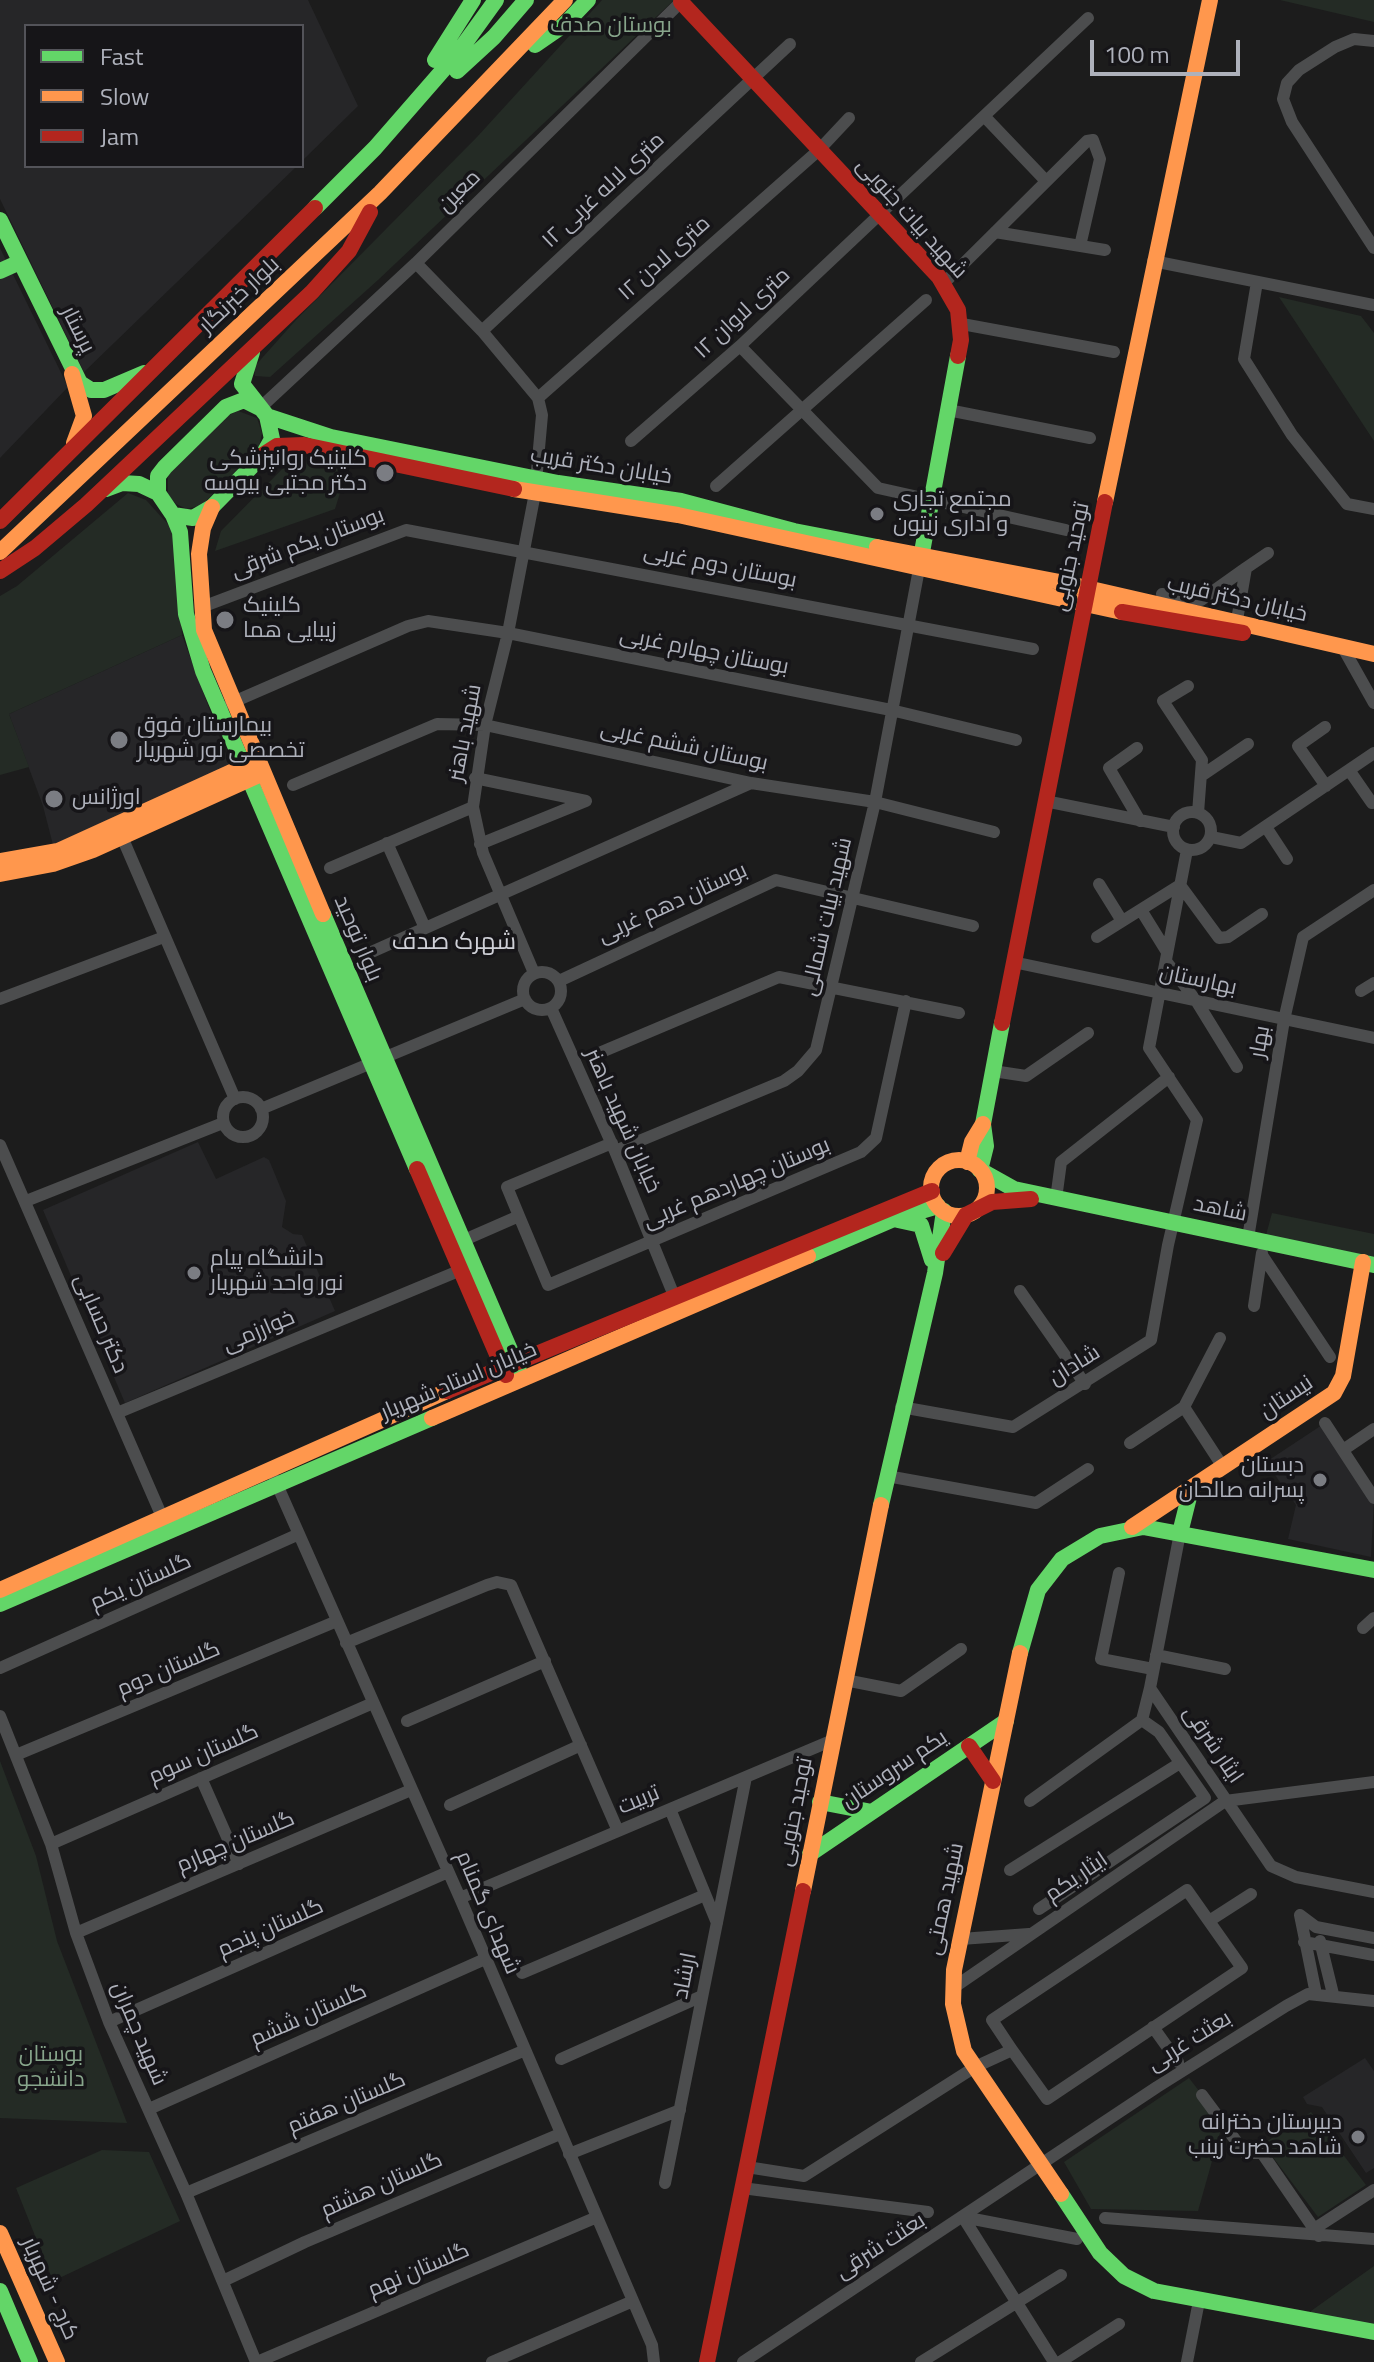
<!DOCTYPE html>
<html>
<head>
<meta charset="utf-8">
<style>
	body { margin:0 }
	#map { position:relative; width:1374px; height:2362px; overflow:hidden; background:#1c1c1c; font-family:"Titillium Web",sans-serif }
	canvas { display:block }
	.legend { position:absolute; left:24px; top:24px; width:280px; height:144px; box-sizing:border-box; background:#161518; border:2px solid #535359; margin:0; padding:10px 14px; list-style:none; font-size:24px; color:#aeb1bb }
	.legend li { display:flex; align-items:center; gap:16px; height:40px }
	.legend b { width:40px; border:2px solid #535359 }
	.scale { position:absolute; left:1090px; top:40px; width:150px; height:36px; box-sizing:border-box; border:4px solid #aeb1bb; border-top:0; padding-left:10px; font-size:24px; line-height:28px; white-space:nowrap; color:#aeb1bb; -webkit-text-stroke:6px #161518; paint-order:stroke }
</style>
</head>
<body>
<div id="map">
<canvas width="1374" height="2362"></canvas>
<ul class="legend">
<li><b style="height:10px;background:#63d668"></b>Fast</li>
<li><b style="height:10px;background:#ff974d"></b>Slow</li>
<li><b style="height:10px;background:#b3261e"></b>Jam</li>
</ul>
<div class="scale">100 m</div>
</div>
<script>
const ctx = document.querySelector('canvas').getContext('2d');
ctx.lineJoin = 'round';
function paint(path, color) { ctx.fillStyle = color; ctx.fill(path, 'evenodd'); }
const toPath = rows => new Path2D(rows.map(r => 'M' + r).join(''));
function trace(path, color, width, dash) { ctx.strokeStyle = color; ctx.lineWidth = width; ctx.lineCap = dash ? 'butt' : 'round'; ctx.setLineDash(dash || []); ctx.stroke(path); }
function write(font, color, halo, rows, align = 'center') {
  ctx.font = font + ' "Titillium Web",Cairo,sans-serif'; ctx.lineWidth = 7; ctx.setLineDash([]); ctx.textBaseline = 'middle'; ctx.strokeStyle = halo; ctx.fillStyle = color; for (const [text, x, y, turn = 0] of rows) {
    ctx.save(); ctx.translate(x, y); ctx.rotate((+turn || 0) * Math.PI / 180); ctx.textAlign = isNaN(turn) ? turn : align; if (halo) ctx.strokeText(text, 0, 0); ctx.fillText(text, 0, 0); ctx.restore();
  }
}
paint(toPath([
	[0,0,308,0,358,106,302,161,302,26,26,26,26,166,297,166,84,372,0,199],
	[0,248,68,387,0,458],
	[182,635,230,765,53,845,43,806,9,714],
	[198,1142,216,1179,264,1157,269,1160,286,1201,282,1227,293,1234,302,1235,335,1311,125,1403,43,1210],
	[1325,1423,1374,1498,1371,1557,1288,1539,1296,1505,1266,1462],
	[1365,2058,1374,2071,1374,2168,1366,2173,1322,2107,1307,2104,1303,2097]
]), '#262628');
paint(toPath([
	[602,0,674,0,378,280,270,377,255,376,254,367,296,320,477,137],
	[1280,0,1374,0,1374,22],
	[1279,297,1361,316,1374,333,1374,441],
	[238,411,257,418,262,433,259,447,202,505,187,509,176,504,168,495,168,475,227,416],
	[301,456,349,464,335,509,215,551,221,531,290,461],
	[128,493,146,500,175,532,182,635,9,714,29,767,0,775,0,596,17,586],
	[1272,1213,1374,1234,1374,1257,1266,1235],
	[0,1761,36,1856,57,1941,127,2123,0,2118],
	[1189,2078,1223,2122,1198,2211,1091,2209,1064,2162],
	[1311,2112,1366,2185,1318,2217,1263,2144],
	[102,2150,149,2152,180,2221,53,2281,16,2188],
	[1374,2266,1374,2326,1310,2314,1311,2311]
]), '#242b25');
trace(toPath([
	[1374,41,1354,39,1335,47,1299,70,1287,83,1283,99,1292,122,1374,248],
	[984,116,1046,181],
	[995,232,1105,250],
	[1153,261,1374,305],
	[416,263,482,331,538,398,542,415,535,493,508,633,485,725,473,807,483,853,534,973],
	[1257,282,1244,359,1292,435,1347,504,1374,509],
	[943,284,1087,141,1093,140,1100,159,1080,246],
	[962,324,1114,352],
	[482,331,790,44],
	[740,346,878,488,1066,530],
	[538,398,819,150,849,118],
	[260,408,416,263,683,0],
	[948,410,1090,438],
	[631,441,740,346,1088,18],
	[716,486,926,300],
	[1162,594,1201,600,1246,568],
	[202,607,406,530,1033,649],
	[1237,620,1246,568,1268,553],
	[1342,646,1374,703],
	[1188,686,1163,701,1202,760,1198,813],
	[231,703,408,626,428,621,508,633,891,710,1016,740],
	[1325,727,1298,746,1326,786],
	[1137,748,1109,768,1140,821],
	[1349,770,1372,803],
	[1201,776,1248,744],
	[475,778,586,801,480,844],
	[293,785,437,724,485,725,751,783,875,802,994,832],
	[1045,801,1174,827],
	'1173 831a19 19 0 1 1 38 0a19 19 0 1 1-38 0Z',
	[1266,827,1287,859],
	[122,837,235,1099],
	[1211,837,1241,843,1374,753],
	[387,843,425,928],
	[330,868,473,807],
	[1099,884,1122,921],
	[1141,910,1167,952],
	[1097,937,1180,885,1219,938,1228,937,1262,914],
	[367,954,751,783],
	[1166,961,1197,1002,1237,1067],
	[1013,962,1374,1038],
	'523 991a19 19 0 1 1 38 0a19 19 0 1 1-38 0Z',
	[559,981,776,880,973,926],
	[1361,991,1374,983],
	[0,999,164,937],
	[551,1008,615,1151,677,1303],
	[592,1056,779,977,959,1013],
	[993,1071,1026,1076,1088,1033],
	'223 1117a20 20 0 1 1 40 0a20 20 0 1 1-40 0Z',
	[261,1109,525,999],
	[0,1145,163,1519],
	[615,1151,784,1081,798,1071,816,1050,875,802,919,569],
	[1056,1199,1061,1162,1169,1077],
	[26,1201,223,1123],
	[519,1216,507,1187,612,1143],
	[1248,1238,1284,1020,1303,937,1374,890],
	[455,1244,519,1216,548,1285,861,1152,876,1138,906,1001],
	[1262,1255,1330,1357],
	[1020,1291,1085,1384],
	[1254,1306,1262,1253],
	[901,1407,1013,1427,1151,1340,1168,1245,1197,1120,1149,1048,1187,850],
	[1184,1407,1223,1467],
	[117,1413,461,1270],
	[1325,1423,1374,1498],
	[1130,1443,1184,1407,1220,1338],
	[1343,1450,1374,1429],
	[887,1476,1036,1503,1088,1469],
	[275,1480,460,1898,652,2345,654,2362],
	[1180,1533,1150,1688,1271,1866,1296,1877,1374,1892],
	[1119,1573,1101,1659,1153,1669],
	[1363,1628,1374,1618],
	[346,1643,487,1585,497,1582,511,1585,618,1831],
	[1156,1655,1225,1669],
	[0,1668,299,1534],
	[845,1680,901,1691,961,1649],
	[0,1716,51,1844,76,1933,109,2022,186,2193,256,2362],
	[407,1721,545,1661],
	[16,1755,337,1621],
	[201,1778,239,1864],
	[1030,1801,1142,1720,1150,1688],
	[450,1805,581,1745],
	[670,1809,717,1923],
	[51,1844,373,1703],
	[1010,1870,1180,1763],
	[460,1898,833,1740],
	[1039,1909,1205,1798,1159,1732,1142,1720],
	[1300,1915,1316,1994],
	[1300,1915,1316,1927,1374,1938],
	[1209,1921,1251,1894],
	[76,1933,411,1790],
	[961,1939,1029,1934],
	[1320,1941,1333,1994],
	[1304,1942,1374,1955],
	[522,1973,705,1895],
	[953,1988,1225,1801,1374,1782],
	[109,2022,448,1872],
	[1153,2027,1178,2062],
	[561,2059,702,1996],
	[1202,2095,1245,2153,1262,2153,1319,2236],
	[149,2109,485,1959],
	[569,2154,680,2110],
	[747,2167,804,2176,975,2067,1012,2050,1047,2099,1242,1968,1187,1890,992,2020,1012,2050],
	[665,2183,746,1777],
	[742,2188,928,2212],
	[186,2193,523,2051],
	[963,2217,1054,2362],
	[963,2217,1077,2239],
	[1105,2218,1374,2239],
	[1314,2229,1374,2190],
	[223,2281,305,2242,560,2134],
	[257,2362,597,2217],
	[492,2362,633,2301],
	[743,2362,1157,2087,1286,2006,1308,1994,1374,2001],
	[921,2362,1061,2275],
	[1060,2362,1119,2324],
	[1187,2362,1199,2301]
]), '#4c4d4e', 12);
trace(toPath([
	[535,45,564,25,588,0],
	[435,60,473,0],
	[457,71,494,37,526,0],
	[315,208,375,148,457,54,496,0],
	[0,220,80,383,91,390,104,390,144,373],
	[0,271,20,262],
	[252,352,242,384,267,416,272,439,263,455,212,507,193,518,173,515,158,493,158,476,165,467,226,407,244,400,260,408],
	[267,416,331,437,558,483,681,501,794,531,877,547],
	[106,489,122,483,139,484,158,493],
	[173,515,180,532,186,614,203,671,417,1169],
	[920,563,958,356],
	[323,914,519,1371],
	[1002,1023,983,1124,986,1146,980,1170,1014,1189,1374,1265],
	[898,1220,921,1225,932,1260],
	[808,1256,894,1219,938,1206],
	[881,1505,935,1273,944,1211],
	[1180,1533,1191,1489],
	[0,1604,432,1418],
	[1020,1653,1038,1590,1062,1559,1100,1536,1143,1527,1374,1570],
	[820,1802,872,1812],
	[810,1854,1006,1721],
	[1061,2194,1100,2253,1124,2276,1154,2291,1374,2332],
	[0,2291,30,2362]
]), '#63d668', 16);
trace(toPath([
	[72,374,84,416,74,443],
	[514,489,678,515,1122,612],
	[1105,502,1210,0],
	[212,507,203,528,199,554,204,630,323,914],
	[877,547,1065,583,1374,654],
	[0,552,380,193,565,0],
	[0,861,58,851,251,763],
	[0,874,53,864,93,850,259,775],
	'931 1188a28 28 0 1 1 56 0a28 28 0 1 1-56 0Z',
	[967,1162,972,1142,983,1124],
	[432,1418,808,1256],
	[1132,1527,1334,1393,1343,1376,1363,1262],
	[0,1590,447,1391],
	[1020,1653,954,1970,953,2004,964,2051,1061,2194],
	[803,1891,881,1505],
	[0,2233,57,2362]
]), '#ff974d', 16);
trace(toPath([
	[681,2,939,277,958,310,961,340,958,356],
	[263,455,277,446,304,445,514,489],
	[0,521,315,208],
	[0,571,35,548,86,505,312,292,349,251,370,212],
	[1122,612,1243,633],
	[1002,1023,1105,502],
	[417,1169,506,1375],
	[943,1253,966,1215,992,1202,1031,1199],
	[447,1391,932,1191],
	[969,1746,993,1781],
	[707,2362,803,1891]
]), '#b3261e', 16);
for (const [x, y, r, color] of [
	[385,473,10,"#7b7d83"],
	[877,514,8,"#7b7d83"],
	[225,620,10,"#7b7d83"],
	[119,740,10,"#7b7d83"],
	[54,799,10,"#7b7d83"],
	[194,1273,8,"#7b7d83"],
	[1320,1480,8,"#7b7d83"],
	[1358,2137,8,"#7b7d83"]
]) { const dot = new Path2D(); dot.arc(x, y, r, 0, 2 * Math.PI); ctx.fillStyle = color; ctx.fill(dot); trace(dot, '#161518', 3); }
write('22px', '#87a58b', '#161518', [
	["بوستان صدف",611,27],
	["بوستان",51,2056],
	["دانشجو",51,2081]
]);
write('22px', '#aeb1bb', '#161518', [
	["۱۲ متری لاله غربی",604,191,-43],
	["معین",460,192,-45],
	["شهید بیات جنوبی",911,219,48],
	["۱۲ متری لادن",665,259,-42],
	["بلوار خبرنگار",240,296,-43],
	["۱۲ متری لاوان",743,314,-43],
	["پرستار",77,330,64],
	["خیابان دکتر قریب",601,467,9],
	["بوستان یکم شرقی",308,544,-21],
	["توحید جنوبی",1072,557,-78],
	["بوستان دوم غربی",720,567,11],
	["خیابان دکتر قریب",1237,600,13],
	["بوستان چهارم غربی",704,652,11],
	["شهید باهنر",466,733,-79],
	["بوستان ششم غربی",684,747,12],
	["بوستان دهم غربی",673,904,-25],
	["شهید بیات شمالی",828,917,-77],
	["بلوار توحید",357,939,67],
	["بهارستان",1198,981,12],
	["بهار",1261,1042,-80],
	["خیابان شهید باهنر",622,1121,66],
	["بوستان چهاردهم غربی",737,1184,-23],
	["شاهد",1220,1210,12],
	["دکتر حسابی",100,1324,67],
	["خوارزمی",259,1332,-23],
	["شادان",1075,1366,-32],
	["خیابان استاد شهریار",459,1382,-23],
	["نيستان",1287,1398,-34],
	["گلستان یکم",141,1583,-24],
	["گلستان دوم",169,1670,-23],
	["ایثار شرقی",1212,1745,56],
	["گلستان سوم",204,1755,-24],
	["یکم سروستان",895,1770,-34],
	["تربیت",639,1801,-23],
	["توحید جنوبی",796,1812,-79],
	["گلستان چهارم",236,1843,-23],
	["ایثار یکم",1077,1878,-34],
	["شهید همتی",946,1899,-78],
	["شهدای گمنام",487,1913,67],
	["گلستان پنجم",271,1929,-24],
	["ارشاد",686,1976,-79],
	["گلستان ششم",309,2016,-24],
	["شهید چمران",138,2034,67],
	["بعثت غربی",1190,2042,-32],
	["گلستان هفتم",347,2104,-23],
	["گلستان هشتم",382,2186,-24],
	["بعثت شرقی",881,2247,-33],
	["گلستان نهم",419,2271,-23],
	["کرج - شهریار",49,2289,66]
]);
write('22px', '#aeb1bb', '#161518', [
	["کلینیک روانپزشکی",367,460,"right"],
	["دکتر مجتبی بیوسه",367,485,"right"],
	["مجتمع تجاری",893,501],
	["و اداری زیتون",893,526],
	["کلینیک",243,607],
	["زیبایی هما",243,632],
	["بیمارستان فوق",137,727],
	["تخصصی نور شهریار",137,752],
	["اورژانس",72,799],
	["دانشگاه پیام",210,1260],
	["نور واحد شهریار",210,1285],
	["دبستان",1304,1467,"right"],
	["پسرانه صالحان",1304,1492,"right"],
	["دبیرستان دخترانه",1342,2124,"right"],
	["شاهد حضرت زینب",1342,2149,"right"]
], 'left');
write('24px', '#cfd0d7', '#161518', [
	["شهرک صدف",454,943]
]);
</script>
</body>
</html>
